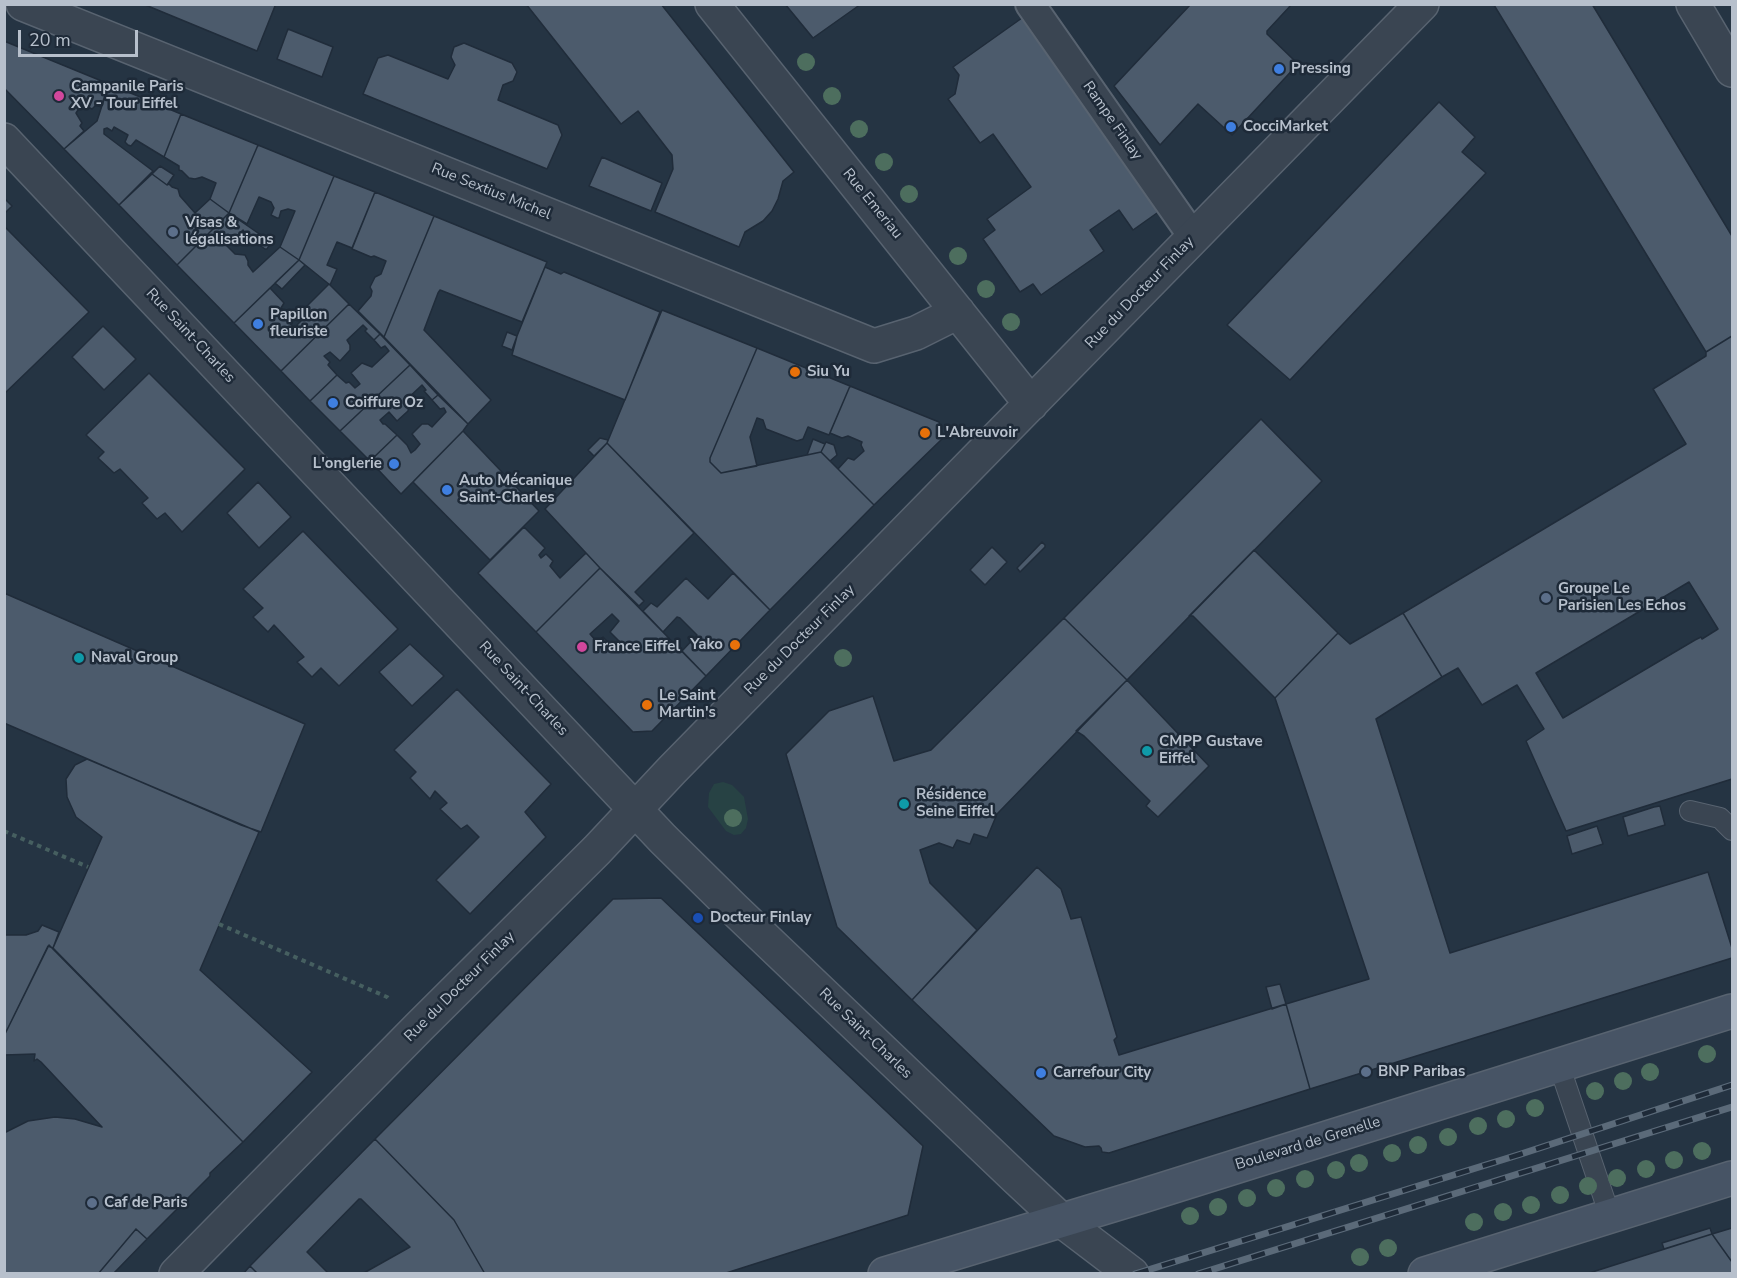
<!DOCTYPE html>
<html>
<head>
<meta charset="utf-8">
<style>
	body { margin:0 }
	#map { position:relative; width:1737px; height:1278px; overflow:hidden; background:#253443; font-family:"Nunito Sans",sans-serif }
	canvas { display:block }
	.frame { position:absolute; inset:0; border:6px solid #b7c0cc; pointer-events:none }
	.scale { position:absolute; left:18px; top:30px; width:120px; height:27px; box-sizing:border-box; border:3px solid #b7c0cc; border-top:0; padding-left:8px; font-size:18px; line-height:21px; white-space:nowrap; color:#b7c0cc; -webkit-text-stroke:4px #1e2a38; paint-order:stroke }
</style>
</head>
<body>
<div id="map">
<canvas width="1737" height="1278"></canvas>
<div class="frame"></div>
<div class="scale">20 m</div>
</div>
<script>
const ctx = document.querySelector('canvas').getContext('2d');
ctx.lineJoin = 'round';
function paint(path, color) { ctx.fillStyle = color; ctx.fill(path, 'evenodd'); }
const toPath = rows => new Path2D(rows.map(r => 'M' + r).join(''));
function trace(path, color, width, dash) { ctx.strokeStyle = color; ctx.lineWidth = width; ctx.lineCap = dash ? 'butt' : 'round'; ctx.setLineDash(dash || []); ctx.stroke(path); }
function write(font, color, halo, rows, align = 'center') {
  ctx.font = font + ' "Nunito Sans",sans-serif'; ctx.lineWidth = 5; ctx.setLineDash([]); ctx.textBaseline = 'middle'; ctx.strokeStyle = halo; ctx.fillStyle = color; for (const [text, x, y, turn = 0] of rows) {
    ctx.save(); ctx.translate(x, y); ctx.rotate((+turn || 0) * Math.PI / 180); ctx.textAlign = isNaN(turn) ? turn : align; if (halo) ctx.strokeText(text, 0, 0); ctx.fillText(text, 0, 0); ctx.restore();
  }
}
paint(toPath([
	[723,782,732,785,744,797,748,819,746,828,741,834,734,835,726,831,708,807,709,793,714,784]
]), '#274244');
const building = toPath([
	[143,4,273,4,275,6,257,51,143,4],
	[526,4,661,4,794,172,783,181,778,199,772,211,763,221,745,232,739,247,655,212,673,169,672,155,638,111,621,124,526,4],
	[785,4,861,4,813,38,785,4],
	[1191,4,1292,4,1267,31,1267,34,1298,64,1232,135,1198,104,1160,145,1114,86,1191,4],
	[1592,4,1732,236,1732,336,1706,352,1494,5,1592,4],
	[1022,18,1159,211,1157,213,1133,230,1119,210,1090,230,1104,251,1041,295,1033,284,1020,292,983,239,995,230,987,219,1031,187,993,134,980,143,948,99,955,94,959,75,953,67,1022,18],
	[288,29,333,47,322,77,277,59,288,29],
	[4,41,109,84,101,107,96,105,92,109,82,104,76,113,82,123,80,126,84,131,64,149,4,88,4,41],
	[464,43,512,63,517,72,513,81,503,85,498,100,558,125,562,135,547,169,363,94,378,58,388,55,448,79,455,65,451,57,454,47,464,43],
	[109,84,181,114,164,157,136,140,131,146,128,145,125,142,128,135,114,127,112,131,107,128,104,129,104,134,153,171,119,205,64,149,97,121,109,84],
	[1439,102,1475,137,1462,152,1486,173,1290,380,1227,325,1439,102],
	[181,114,258,145,229,213,210,199,216,183,202,177,195,179,189,178,182,171,179,170,179,166,164,157,181,114],
	[258,145,334,176,299,260,280,247,295,211,288,209,281,211,279,218,277,218,271,215,274,208,271,202,259,197,247,224,229,213,258,145],
	[602,157,662,183,651,211,589,186,602,157],
	[160,166,174,175,167,185,152,174,160,166],
	[152,174,167,185,169,184,172,187,178,189,180,196,195,213,210,199,229,213,177,265,119,205,152,174],
	[334,176,375,192,352,248,337,242,327,265,337,269,330,285,299,260,334,176],
	[375,192,434,216,384,337,358,311,371,296,372,291,370,287,375,277,381,274,386,261,374,256,371,257,352,249,375,192],
	[4,198,12,206,4,214,4,198],
	[229,213,271,242,267,249,265,249,247,236,243,230,227,246,235,254,245,255,248,261,248,265,253,272,280,247,299,260,234,323,177,265,229,213],
	[434,216,547,262,522,322,440,290,438,293,424,330,491,400,468,424,384,337,434,216],
	[4,226,89,312,4,394,4,226],
	[299,260,305,265,282,289,275,283,299,260],
	[545,267,561,274,564,272,660,312,625,400,512,355,517,336,545,267],
	[329,284,349,304,281,371,234,323,270,288,284,303,281,308,288,315,286,320,296,329,298,327,297,325,304,318,301,312,329,284],
	[349,304,380,334,374,340,365,331,367,329,363,325,347,340,350,345,350,350,340,361,330,352,324,356,330,362,328,365,337,375,310,401,281,371,349,304],
	[662,310,757,348,710,458,710,462,721,473,821,452,874,505,770,610,607,443,662,310],
	[103,326,136,359,104,390,72,357,103,326],
	[507,332,517,336,512,350,502,346,507,332],
	[380,334,410,365,340,431,310,401,337,375,346,383,349,382,355,388,360,384,351,373,362,363,372,367,389,351,385,346,381,348,374,340,380,334],
	[1732,336,1732,779,1566,831,1526,741,1544,729,1517,685,1482,705,1458,668,1442,677,1403,613,1686,444,1653,389,1706,356,1706,352,1732,336],
	[1689,582,1718,629,1702,639,1701,637,1695,640,1563,718,1536,673,1689,582],
	[757,348,850,386,829,435,808,427,803,439,797,441,766,429,763,420,757,418,750,437,757,466,721,473,710,462,710,458,757,348],
	[410,365,438,395,432,400,424,391,426,390,422,385,405,401,409,405,408,411,397,421,389,412,380,420,383,424,385,424,397,435,370,461,340,431,410,365],
	[149,373,245,469,182,532,165,513,157,519,142,503,148,498,120,469,114,473,98,458,104,452,86,435,149,373],
	[850,386,939,422,943,438,874,505,838,469,848,458,854,460,864,451,861,445,862,442,848,436,842,438,830,433,850,386],
	[438,395,468,424,463,431,401,494,370,461,397,435,407,445,411,453,415,450,420,444,412,434,422,424,428,424,432,427,446,412,444,408,440,409,432,400,438,395],
	[1261,419,1322,481,1127,680,1064,618,1261,419],
	[463,431,539,511,490,560,413,482,463,431],
	[600,438,608,440,607,443,594,456,588,450,600,438],
	[813,439,825,444,821,452,807,455,813,439],
	[826,442,834,445,837,455,830,461,821,452,826,442],
	[607,443,694,533,635,592,644,601,639,606,600,568,545,509,607,443],
	[258,482,291,517,259,548,227,513,258,482],
	[524,527,545,548,539,555,541,558,546,554,553,561,550,566,560,578,586,553,600,568,536,632,478,573,524,527],
	[303,531,398,629,339,686,321,668,312,677,297,662,304,657,274,625,268,632,253,617,263,608,243,589,303,531],
	[1042,542,1045,545,1045,547,1020,572,1017,568,1042,542],
	[992,547,1007,562,985,585,970,570,992,547],
	[1254,550,1338,633,1275,698,1193,616,1189,616,1254,550],
	[600,568,706,676,652,731,633,732,536,632,600,568],
	[612,614,619,621,610,632,623,645,618,650,616,651,603,637,597,642,590,634,612,614],
	[733,573,770,610,706,676,682,651,697,635,680,618,677,617,663,632,643,611,651,603,657,607,686,578,708,599,733,573],
	[4,593,305,724,261,832,241,825,4,723,4,593],
	[1403,613,1442,677,1376,719,1450,953,1708,872,1732,948,1732,958,1310,1089,1286,1004,1369,979,1275,698,1338,633,1350,644,1403,613],
	[1064,618,1127,680,997,814,987,838,974,834,970,844,957,840,953,848,939,843,920,850,930,883,977,930,912,1000,837,927,786,754,829,711,873,696,894,761,931,750,1064,618],
	[410,644,444,676,412,706,379,672,410,644],
	[1127,680,1209,766,1158,817,1146,806,1150,801,1084,736,1076,731,1127,680],
	[457,689,551,784,525,812,546,837,470,914,436,880,479,837,467,825,461,829,440,809,447,803,435,791,430,799,410,778,416,772,394,750,457,689],
	[87,759,259,832,200,970,312,1072,243,1142,53,948,102,837,76,817,67,797,66,779,75,765,87,759],
	[1660,806,1665,825,1628,836,1623,817,1654,807,1660,806],
	[1597,826,1603,844,1572,854,1567,836,1597,826],
	[1037,867,1061,889,1071,919,1081,917,1117,1037,1114,1040,1119,1055,1286,1004,1310,1089,1109,1153,1102,1152,1101,1148,1099,1146,1085,1147,1054,1136,912,1000,1037,867],
	[661,898,923,1146,908,1215,723,1274,485,1274,454,1220,375,1139,613,899,661,898],
	[42,925,59,932,53,948,48,946,4,1036,4,935,26,935,38,931,42,925],
	[49,945,243,1142,210,1173,210,1176,147,1239,136,1229,98,1274,4,1274,4,1133,28,1121,55,1117,75,1119,102,1127,41,1062,37,1059,34,1061,35,1054,4,1055,4,1036,49,945],
	[1280,984,1286,1004,1272,1009,1266,987,1280,984],
	[375,1139,454,1220,485,1274,362,1274,410,1247,361,1199,359,1199,307,1252,329,1274,258,1274,250,1266,375,1139],
	[1710,1228,1712,1234,1664,1249,1662,1243,1710,1228],
	[1732,1228,1732,1262,1712,1234,1732,1228],
	[136,1229,147,1239,113,1274,98,1274,136,1229],
	[1712,1234,1732,1262,1732,1274,1586,1274,1712,1234],
	[250,1266,258,1274,243,1274,250,1266]
]);
paint(building, '#4c5b6c');
trace(building, '#202c3a', 1.5);
const service = toPath([
	[1690,811,1720,818,1732,830],
	[1559,1065,1610,1216]
]);
const pedestrian = toPath([
	[1030,4,1194,238]
]);
const minor = toPath([
	[23,4,874,346,916,333,958,312],
	[712,4,1031,404],
	[1693,4,1732,70],
	[4,140,663,839,733,908,1016,1178,1061,1220,1132,1274],
	[176,1274,419,1027,597,850,672,770,1422,4]
]);
const secondary = toPath([
	[885,1274,1139,1197,1732,1011],
	[1425,1274,1732,1178]
]);
trace(service, '#586370', 22);
trace(pedestrian, '#586370', 32);
trace(minor, '#586370', 36);
trace(secondary, '#586370', 36);
trace(toPath([
	[4,831,88,867],
	[219,924,387,997,391,1001]
]), '#465f60', 4, [4.5, 4.5]);
trace(service, '#3a4552', 20);
trace(pedestrian, '#3a4552', 28);
trace(minor, '#3a4552', 33);
trace(secondary, '#475465', 33);
const rail = toPath([
	[1135,1274,1521,1154,1732,1085],
	[1198,1274,1732,1107]
]);
trace(rail, '#5b6a79', 7);
trace(rail, '#1e2a38', 4.5, [14]);
ctx.fillStyle = '#4d6e5e';
for (const [x, y] of [
	[806,62],
	[832,96],
	[859,129],
	[884,162],
	[909,194],
	[958,256],
	[986,289],
	[1011,322],
	[843,658],
	[733,818],
	[1707,1054],
	[1650,1072],
	[1623,1081],
	[1595,1091],
	[1535,1108],
	[1506,1119],
	[1478,1126],
	[1448,1137],
	[1418,1145],
	[1702,1151],
	[1392,1153],
	[1674,1160],
	[1359,1163],
	[1646,1169],
	[1336,1170],
	[1617,1178],
	[1305,1179],
	[1588,1186],
	[1276,1188],
	[1560,1195],
	[1247,1198],
	[1531,1205],
	[1218,1207],
	[1503,1212],
	[1190,1216],
	[1474,1222],
	[1388,1248],
	[1360,1257]
]) { ctx.beginPath(); ctx.arc(x, y, 9, 0, 2 * Math.PI); ctx.fill(); }
for (const [x, y, r, color] of [
	[1279,69,6,"#3f7fe0"],
	[59,96,6,"#d1479c"],
	[1231,127,6,"#3f7fe0"],
	[173,232,6,"#5c6f8a"],
	[258,324,6,"#3f7fe0"],
	[795,372,6,"#e8710a"],
	[333,403,6,"#3f7fe0"],
	[925,433,6,"#e8710a"],
	[394,464,6,"#3f7fe0"],
	[447,490,6,"#3f7fe0"],
	[1546,598,6,"#5c6f8a"],
	[735,645,6,"#e8710a"],
	[582,647,6,"#d1479c"],
	[79,658,6,"#0f9aa8"],
	[647,705,6,"#e8710a"],
	[1147,751,6,"#0f9aa8"],
	[904,804,6,"#0f9aa8"],
	[698,918,6,"#1a4fb4"],
	[1366,1072,6,"#5c6f8a"],
	[1041,1073,6,"#3f7fe0"],
	[92,1203,6,"#5c6f8a"]
]) { const dot = new Path2D(); dot.arc(x, y, r, 0, 2 * Math.PI); ctx.fillStyle = color; ctx.fill(dot); trace(dot, '#1e2a38', 2); }
write('bold 15px', '#b7c0cc', '#1e2a38', [
	["Pressing",1291,69],
	["Campanile Paris",71,87],
	["XV - Tour Eiffel",71,104],
	["CocciMarket",1243,127],
	["Visas &",185,223],
	["légalisations",185,240],
	["Papillon",270,315],
	["fleuriste",270,332],
	["Siu Yu",807,372],
	["Coiffure Oz",345,403],
	["L'Abreuvoir",937,433],
	["L'onglerie",382,464,"right"],
	["Auto Mécanique",459,481],
	["Saint-Charles",459,498],
	["Groupe Le",1558,589],
	["Parisien Les Echos",1558,606],
	["Yako",723,645,"right"],
	["France Eiffel",594,647],
	["Naval Group",91,658],
	["Le Saint",659,696],
	["Martin's",659,713],
	["CMPP Gustave",1159,742],
	["Eiffel",1159,759],
	["Résidence",916,795],
	["Seine Eiffel",916,812],
	["Docteur Finlay",710,918],
	["BNP Paribas",1378,1072],
	["Carrefour City",1053,1073],
	["Caf de Paris",104,1203]
], 'left');
write('15px', '#b7c0cc', '#1e2a38', [
	["Rampe Finlay",1112,121,55],
	["Rue Sextius Michel",491,192,22],
	["Rue Emeriau",872,204,51],
	["Rue du Docteur Finlay",1140,293,-46],
	["Rue Saint-Charles",190,336,47],
	["Rue du Docteur Finlay",800,640,-45],
	["Rue Saint-Charles",523,689,47],
	["Rue du Docteur Finlay",460,987,-45],
	["Rue Saint-Charles",865,1034,44],
	["Boulevard de Grenelle",1308,1144,-17]
]);
</script>
</body>
</html>
